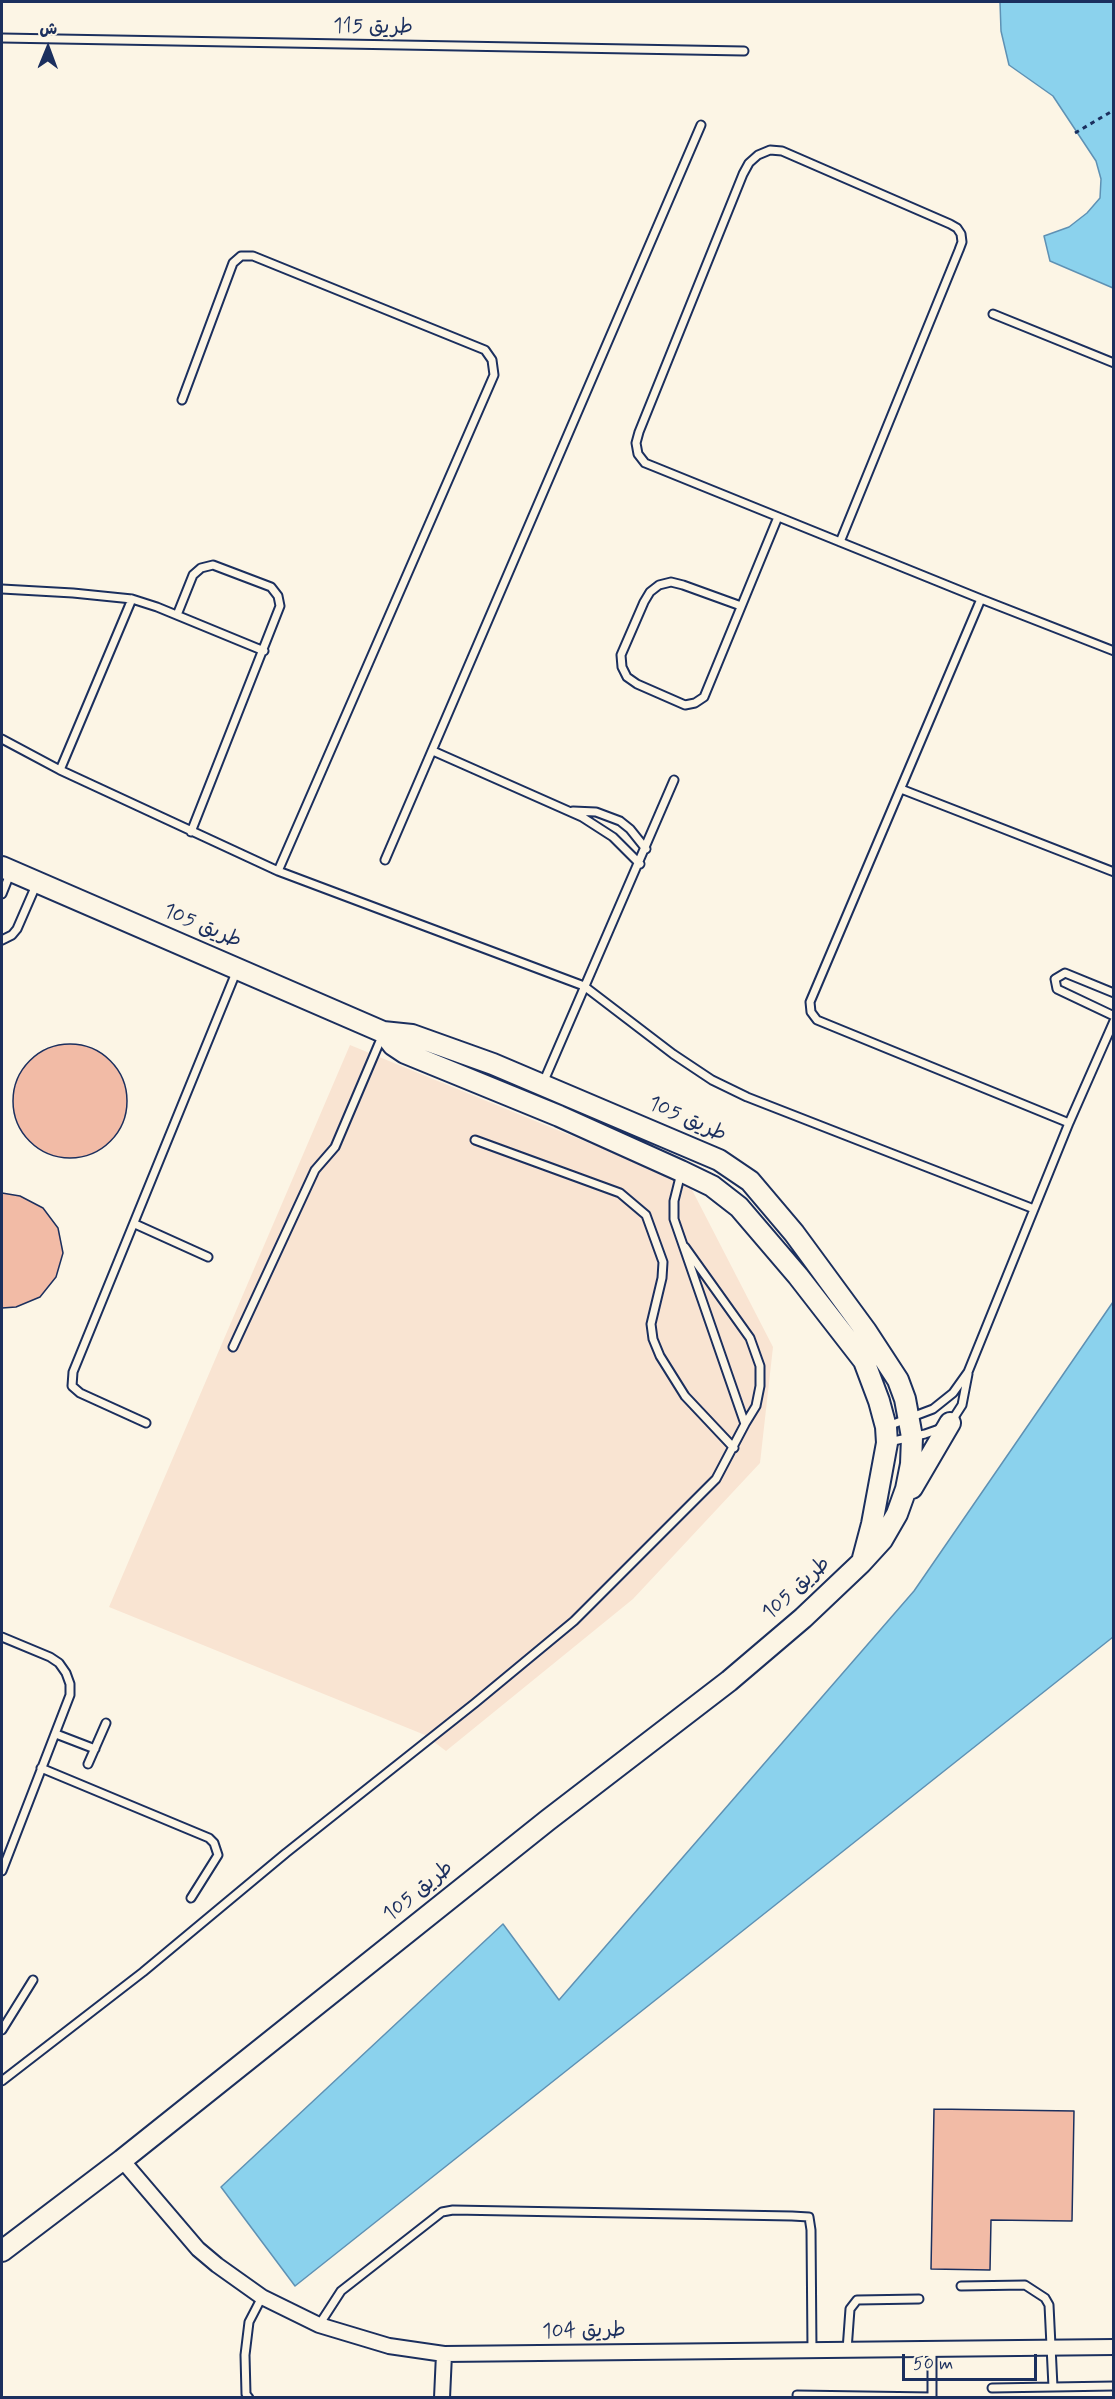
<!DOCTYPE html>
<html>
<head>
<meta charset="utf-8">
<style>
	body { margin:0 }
	#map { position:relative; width:1115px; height:2399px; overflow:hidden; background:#fcf5e5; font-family:Mynerve,"Playpen Sans Arabic",sans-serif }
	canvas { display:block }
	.frame { position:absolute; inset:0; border:3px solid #1b2f5e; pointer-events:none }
	.north { position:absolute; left:18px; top:18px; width:60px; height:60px; -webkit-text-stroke:4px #fcf5e5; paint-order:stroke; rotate:1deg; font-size:16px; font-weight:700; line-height:24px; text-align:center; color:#1b2f5e }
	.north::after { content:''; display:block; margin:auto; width:21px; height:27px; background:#1b2f5e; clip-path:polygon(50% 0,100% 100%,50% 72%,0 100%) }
	.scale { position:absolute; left:902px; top:2354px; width:135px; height:27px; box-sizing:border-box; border:3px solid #1b2f5e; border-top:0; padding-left:8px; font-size:18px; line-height:21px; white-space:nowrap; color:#1b2f5e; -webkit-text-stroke:4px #fcf5e5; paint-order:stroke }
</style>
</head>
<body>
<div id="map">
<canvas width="1115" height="2399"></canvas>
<div class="frame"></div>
<div class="north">ش</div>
<div class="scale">50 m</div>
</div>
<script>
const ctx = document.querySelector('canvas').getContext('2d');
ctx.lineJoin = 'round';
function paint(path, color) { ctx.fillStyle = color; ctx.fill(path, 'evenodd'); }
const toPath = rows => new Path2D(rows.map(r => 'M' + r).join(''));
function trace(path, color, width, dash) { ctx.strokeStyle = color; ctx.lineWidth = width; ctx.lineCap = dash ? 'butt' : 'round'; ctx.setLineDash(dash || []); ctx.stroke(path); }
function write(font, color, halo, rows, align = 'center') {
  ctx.font = font + ' Mynerve,"Playpen Sans Arabic",sans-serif'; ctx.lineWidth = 4.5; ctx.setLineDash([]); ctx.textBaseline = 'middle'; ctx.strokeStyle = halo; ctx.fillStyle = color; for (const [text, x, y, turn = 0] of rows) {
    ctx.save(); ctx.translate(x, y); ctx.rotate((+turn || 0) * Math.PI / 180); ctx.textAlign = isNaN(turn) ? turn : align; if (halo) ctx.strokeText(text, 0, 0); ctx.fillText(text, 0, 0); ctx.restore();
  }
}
paint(toPath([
	[350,1045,689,1184,773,1347,760,1463,633,1599,446,1751,425,1735,109,1607]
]), '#f9e4d2');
const water = toPath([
	[1000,2,1113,2,1113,288,1050,261,1044,236,1069,227,1087,213,1100,198,1101,179,1096,161,1053,96,1009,65,1001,31,1000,2],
	[1113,1302,1113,1637,295,2286,221,2187,503,1924,559,2000,914,1591,1113,1302]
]);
paint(water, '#8bd2ed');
trace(water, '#5e91b4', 1.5);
const building = toPath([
	'13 1101a57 57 0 1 1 114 0a57 57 0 1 1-114 0Z',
	[2,1193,20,1196,43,1208,58,1228,63,1253,56,1277,40,1297,16,1307,2,1308,2,1193],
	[934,2109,1074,2111,1072,2221,991,2220,990,2270,931,2269,934,2109]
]);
paint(building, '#f2bba6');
trace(building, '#1b2f5e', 1.5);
const lane = toPath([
	[2,38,744,51],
	[993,314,1114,363],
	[182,400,233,263,241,256,253,256,485,350,492,360,494,375,278,871],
	[840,542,959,250,962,242,961,234,957,228,950,224,782,151,770,150,758,155,749,163,743,174,639,432,636,443,638,454,645,463,655,467,981,599,1114,651],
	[2,589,73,593,132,599,157,607,264,651],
	[981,599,810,1002,811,1012,817,1020,1069,1123],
	[741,606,683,585,671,582,659,585,650,592,644,602,621,655,622,667,627,677,637,684,685,705,695,703,704,697,778,517],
	[177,615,193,575,201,568,213,565,271,587,278,596,280,606,191,832],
	[2,739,60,770,278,871,584,986,673,1054,712,1080,747,1097,1034,1209],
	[433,751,582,817,613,837,640,864],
	[60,770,132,599],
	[901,789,1114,872],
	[573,811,596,812,620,821,630,829,646,849],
	[385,860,701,125],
	[2,894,10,874],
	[2,940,12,935,17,929,37,883],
	[1114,993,1065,973,1055,979,1057,989,1114,1016],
	[543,1083,674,780],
	[475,1140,620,1193,646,1215,663,1262,662,1278,651,1324,653,1339,660,1356,685,1396,734,1448],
	[135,1224,208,1257],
	[685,1247,750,1338,760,1366,760,1386,756,1406,745,1424],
	[233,1347,315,1170,335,1147,383,1034],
	[951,1422,962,1405,968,1374],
	[146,1423,80,1393,72,1386,73,1372,237,970],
	[888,1426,933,1409,953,1393,968,1372,1069,1123,1114,1021],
	[889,1442,925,1434,942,1428],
	[2,1637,50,1657,59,1663,66,1673,70,1684,70,1695,2,1871],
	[56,1734,95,1749],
	[88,1764,106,1723],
	[41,1768,209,1838,214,1843,218,1855,191,1898],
	[2,2030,33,1980],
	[2,2081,143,1972,286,1853,475,1703,574,1621,716,1479,745,1424,674,1219,674,1201,681,1173],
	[961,2286,1025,2285,1045,2298,1049,2305,1053,2387],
	[319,2325,341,2291,442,2212,453,2210,792,2216,809,2217,811,2230,812,2350],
	[932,2349,932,2398],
	[847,2350,850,2309,857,2300,919,2299],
	[992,2388,1114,2386],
	[797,2395,932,2397],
	[249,2398,246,2394,245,2355,249,2322,262,2297]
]);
const street = toPath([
	[122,2160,198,2249,217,2265,262,2297,319,2325,389,2346,444,2354,1114,2347],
	[442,2398,444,2354]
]);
const secondary = toPath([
	[2,867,383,1032,412,1035,493,1064,719,1160,750,1181,794,1233,866,1331,898,1380,905,1399,912,1437,911,1464,906,1489,897,1514,882,1540,861,1563,803,1618,729,1681,548,1820,122,2160,2,2251],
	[383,1032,393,1045,405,1053,559,1116,681,1171,712,1186,739,1207,798,1276,864,1361,879,1401,886,1427,887,1443,872,1524,863,1558],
	[912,1488,950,1423]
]);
trace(lane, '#1b2f5e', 11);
trace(street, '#1b2f5e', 18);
trace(secondary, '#1b2f5e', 24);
trace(toPath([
	[1075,133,1114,110]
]), '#1b2f5e', 3, [4.5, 4.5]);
trace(lane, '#fcf5e5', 7);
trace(street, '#fcf5e5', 14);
trace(secondary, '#fcf5e5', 20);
write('21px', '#1b2f5e', '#fcf5e5', [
	["طريق 115",373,28,1],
	["طريق 105",202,927,23],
	["طريق 105",687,1120,24],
	["طريق 105",797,1589,-42],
	["طريق 105",419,1892,-39],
	["طريق 104",584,2332,-1]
]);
</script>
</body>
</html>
